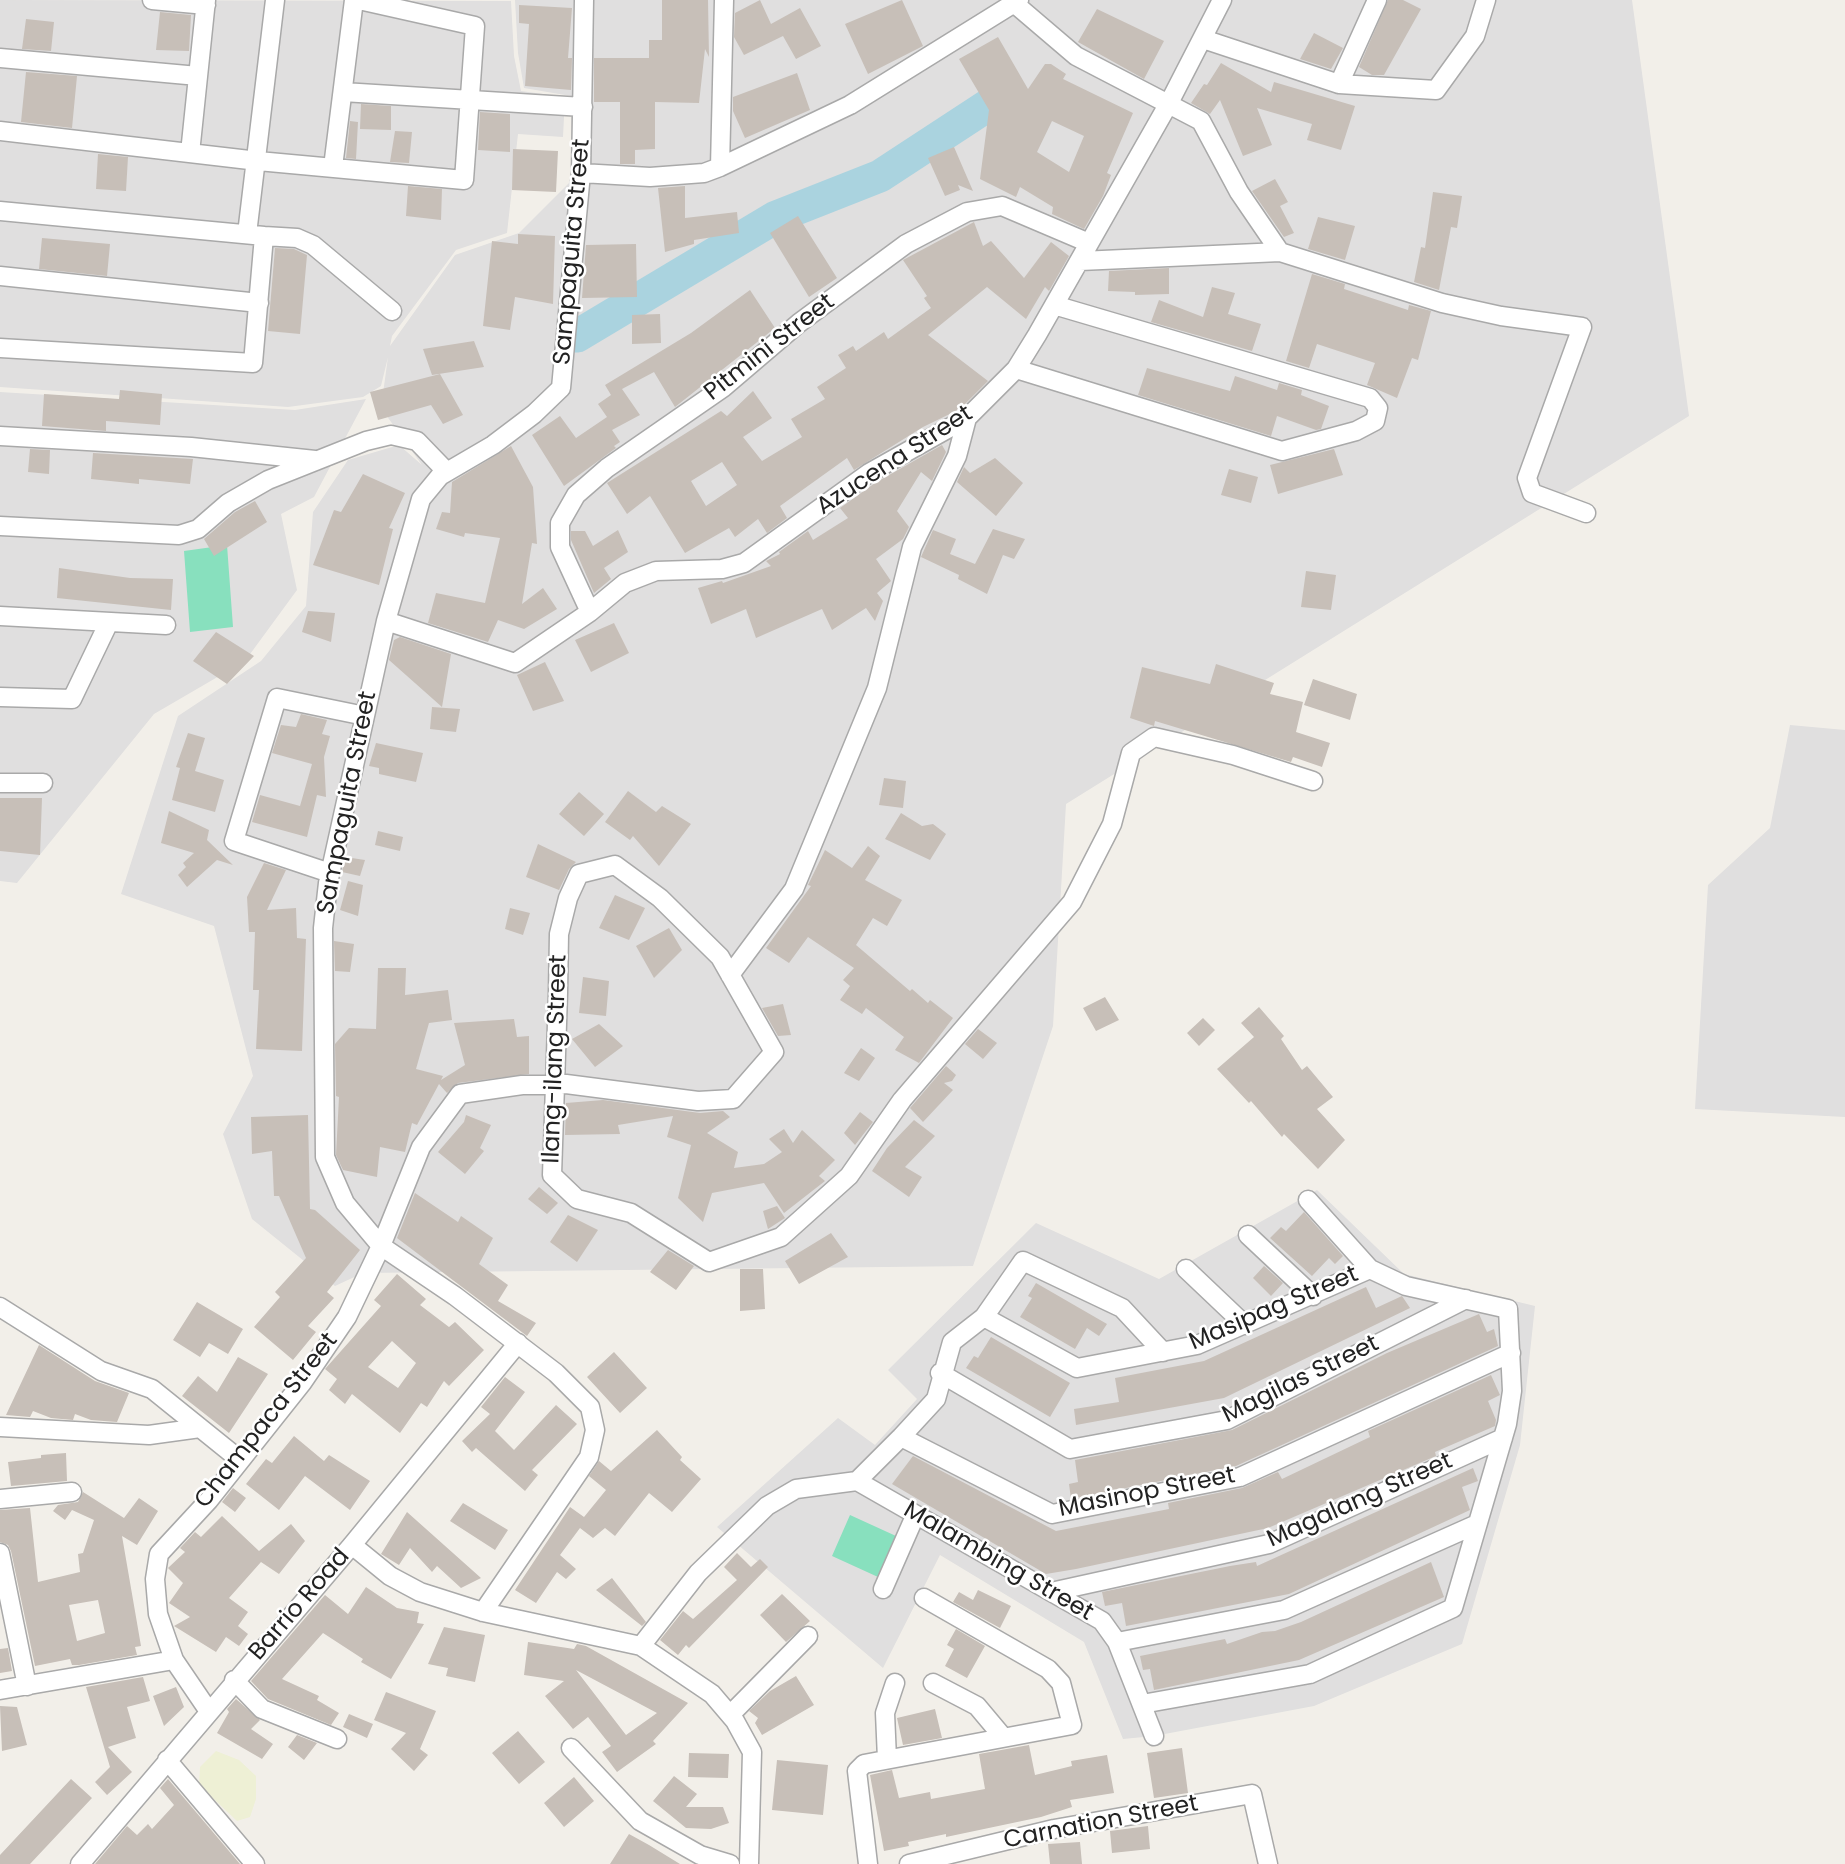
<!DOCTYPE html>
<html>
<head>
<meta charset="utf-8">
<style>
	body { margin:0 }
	canvas { display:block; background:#f2efe9 }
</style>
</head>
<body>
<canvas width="1845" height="1864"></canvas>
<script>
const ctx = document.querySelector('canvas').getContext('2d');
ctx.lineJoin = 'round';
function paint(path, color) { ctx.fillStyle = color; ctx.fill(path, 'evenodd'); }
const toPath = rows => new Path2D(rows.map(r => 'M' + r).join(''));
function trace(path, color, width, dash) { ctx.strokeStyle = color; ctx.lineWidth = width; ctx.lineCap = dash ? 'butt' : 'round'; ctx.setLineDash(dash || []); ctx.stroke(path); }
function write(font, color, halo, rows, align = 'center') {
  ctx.font = font + ' Poppins,sans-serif'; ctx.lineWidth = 5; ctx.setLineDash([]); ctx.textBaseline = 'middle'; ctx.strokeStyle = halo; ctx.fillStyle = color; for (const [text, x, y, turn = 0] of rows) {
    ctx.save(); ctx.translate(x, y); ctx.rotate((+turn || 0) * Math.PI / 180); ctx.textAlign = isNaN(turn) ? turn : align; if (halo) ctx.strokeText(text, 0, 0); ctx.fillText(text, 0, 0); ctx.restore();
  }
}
paint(toPath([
	[0,0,511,1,514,56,521,91,565,97,563,137,518,134,507,233,456,250,392,336,390,346,455,255,519,233,572,180,571,96,524,88,518,53,515,0,1632,0,1689,416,1066,804,1053,1026,973,1266,363,1273,335,1286,252,1219,223,1134,253,1076,214,926,121,894,178,716,261,661,306,606,313,512,348,460,399,445,422,465,381,408,388,357,381,386,363,397,288,407,0,387],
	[0,392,295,410,366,399,314,497,281,514,297,590,245,661,154,714,17,883,0,881],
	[1790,725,1845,730,1845,1117,1695,1109,1708,885,1770,828],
	[1317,1190,1404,1274,1535,1306,1520,1445,1462,1644,1314,1706,1154,1736,1123,1739,1084,1642,940,1555,883,1668,717,1527,838,1418,875,1445,917,1399,888,1370,1036,1223,1159,1279]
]), '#e0dfdf');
paint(toPath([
	[216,1751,239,1760,256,1776,256,1799,250,1817,237,1821,199,1785,200,1767]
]), '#eef0d5');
paint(toPath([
	[227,545,233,627,190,632,184,551],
	[850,1515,896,1536,878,1577,832,1556]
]), '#88e0be');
trace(toPath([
	[577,336,776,217,880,176,990,104]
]), '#aad3df', 33);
paint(toPath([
	[662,0,708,0,709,57,705,49,699,103,655,102,655,149,635,150,635,164,620,164,620,102,594,102,594,58,649,58,649,40,662,40],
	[760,0,771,24,800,8,821,46,796,59,783,36,744,55,734,37,735,13],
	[902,0,923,46,868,74,845,24],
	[1388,0,1403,0,1421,9,1384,75,1372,75,1359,67],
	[519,5,572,8,568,58,572,58,571,90,525,86,529,24,519,23],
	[1097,9,1164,41,1144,79,1078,42],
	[160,12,191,15,189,51,156,50],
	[26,19,54,22,51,51,22,49],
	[1314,33,1343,48,1331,69,1300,59],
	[998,37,1028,89,1045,64,1051,64,1066,74,1063,79,1133,113,1107,173,1111,175,1103,196,1084,229,1052,214,1053,207,1020,187,1016,197,980,179,989,110,959,59],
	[1052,121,1084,136,1069,172,1037,152],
	[1221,63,1271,92,1274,82,1355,106,1341,150,1307,140,1312,124,1257,108,1272,145,1243,156,1220,100,1210,114,1191,103,1204,84,1207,85],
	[26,72,77,76,72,128,21,122],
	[797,73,810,110,745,138,733,111,733,97],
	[361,104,391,106,391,130,360,129],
	[480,112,510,114,510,152,478,150],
	[350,121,358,122,356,159,346,158],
	[395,131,412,132,409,163,390,162],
	[954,147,973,191,958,185,960,190,945,196,928,158],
	[513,149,558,151,556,192,512,190],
	[98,154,128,157,126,191,96,189],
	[1275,179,1288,202,1280,206,1294,233,1284,237,1252,191],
	[408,186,442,189,441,220,406,216],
	[685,186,685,218,737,212,739,233,694,240,694,244,665,252,658,188],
	[1433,192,1462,196,1457,228,1451,227,1439,290,1414,282,1421,247,1425,248],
	[798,216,837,278,809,297,770,233],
	[1318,217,1355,226,1345,260,1308,249],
	[974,222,983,246,991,241,1024,278,1051,242,1069,256,1049,291,1045,287,1026,319,987,287,928,335,988,381,960,409,923,427,854,470,847,458,780,506,787,518,767,533,758,519,735,537,729,528,685,553,650,496,627,514,607,483,721,411,727,416,753,391,772,418,743,437,762,461,802,437,791,419,825,399,817,387,846,368,838,355,853,346,856,351,884,332,888,339,931,308,924,298,927,296,903,260],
	[722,462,737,485,706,506,691,481],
	[518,234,555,236,553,304,515,297,510,330,483,326,492,241,518,244],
	[42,238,110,244,107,276,39,269],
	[636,244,637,297,582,298,586,245],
	[275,248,294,249,307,255,300,334,268,331],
	[1169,268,1169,294,1135,295,1135,292,1108,291,1109,271],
	[1312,274,1345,284,1344,289,1408,310,1409,305,1431,311,1418,360,1412,358,1397,398,1367,385,1375,363,1317,344,1309,368,1286,361],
	[1212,287,1235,293,1228,314,1261,324,1252,351,1151,322,1159,300,1203,317],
	[750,290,775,328,675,407,654,372,622,389,640,415,612,430,620,442,614,446,616,448,564,486,532,435,560,416,576,438,607,417,598,404,611,395,605,385,691,333],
	[660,314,661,343,632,344,632,315],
	[474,341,484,367,432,375,423,349],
	[1147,368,1230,391,1235,376,1277,390,1279,383,1302,390,1301,395,1329,406,1321,429,1316,430,1277,416,1271,436,1138,395],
	[440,374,463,415,443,424,431,405,378,420,370,392],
	[120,390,162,394,160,425,106,421,106,431,42,426,44,394,119,399],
	[942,445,946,452,932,481,921,472,897,511,909,527,903,539,876,559,891,581,877,593,883,601,875,621,866,608,832,630,822,609,756,638,746,609,711,624,698,588,722,581,723,583,771,566,766,561,780,554,779,552,808,531,813,540,848,518,840,508,875,483],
	[511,446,533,487,537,544,532,543,522,604,543,588,557,609,524,629,498,620,488,642,428,623,436,593,485,603,500,538,465,533,464,537,436,529,442,512,450,513,452,482],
	[30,449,50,450,49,474,28,472],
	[1334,449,1343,475,1278,494,1270,465],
	[93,453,193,459,190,484,139,479,139,484,91,479],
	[995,458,1023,483,996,516,957,482,964,467,970,473],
	[1229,469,1258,477,1251,503,1221,495],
	[363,474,405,493,389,528,393,529,379,585,313,565,334,510,341,512],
	[255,501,267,522,214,556,204,539,235,512],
	[993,529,1025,539,1014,559,1003,555,987,594,958,579,959,575,921,557,933,530,956,539,950,554,975,564],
	[618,530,628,552,604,568,611,579,594,593,571,540,571,531,585,531,593,546],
	[59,568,130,578,173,579,171,610,57,598],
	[1306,571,1336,575,1331,610,1301,607],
	[308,611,335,613,331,642,302,632],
	[614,623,629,653,591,672,575,640],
	[216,632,254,656,227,684,193,661],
	[400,637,451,654,442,707,389,660,394,640],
	[545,662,564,701,533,711,517,675],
	[1216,664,1274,683,1270,694,1303,702,1296,732,1330,743,1322,767,1293,757,1291,762,1155,721,1154,726,1130,718,1142,667,1210,684],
	[1313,679,1357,694,1350,720,1304,705],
	[432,707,460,709,456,732,430,729],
	[301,714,327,720,322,734,330,736,324,757,326,797,317,795,307,837,252,822,260,795,300,806,312,764,272,753,281,725,296,727],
	[188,733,205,738,195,771,224,780,215,812,172,800,180,768,176,767],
	[376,743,423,753,416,782,379,774,379,768,369,766],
	[884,778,906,781,903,808,879,805],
	[628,791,656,812,662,806,691,824,659,866,633,836,630,840,605,822],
	[579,792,604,814,584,836,559,814],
	[0,798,42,798,40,855,0,851],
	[169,811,209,830,207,840,233,865,217,860,187,887,178,875,186,867,183,863,194,853,161,843],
	[901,813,922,826,933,824,946,834,930,860,885,839],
	[378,831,403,837,400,851,375,845],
	[538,844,576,862,569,869,559,890,526,877],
	[868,846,880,856,865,880,902,900,887,926,873,918,856,945,910,991,912,989,928,1003,930,1000,953,1018,919,1063,895,1050,904,1037,866,1008,862,1014,840,1000,850,986,843,980,854,968,808,937,789,963,766,948,811,886,808,885,825,850,852,868],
	[345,857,365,860,360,876,342,872],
	[264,863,286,870,267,910,296,908,297,938,306,939,302,1051,256,1049,259,990,253,990,255,932,249,932,247,897],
	[348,881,363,885,358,916,340,910],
	[615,895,645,908,629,940,599,928],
	[510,908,530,913,523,935,505,929],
	[669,928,682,950,654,978,636,946],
	[334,941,354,944,350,972,335,971],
	[378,968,406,968,405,995,448,990,452,1020,429,1023,416,1069,443,1076,441,1080,465,1065,454,1023,514,1019,517,1037,529,1036,529,1074,458,1083,447,1093,439,1084,417,1125,412,1123,405,1152,380,1147,377,1177,343,1170,336,1155,339,1097,336,1096,335,1044,349,1028,376,1029],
	[583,977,609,981,606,1016,579,1013],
	[1105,997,1119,1020,1096,1031,1083,1008],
	[783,1004,791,1035,778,1036,762,1008],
	[1259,1007,1284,1036,1281,1039,1302,1070,1307,1066,1333,1097,1317,1109,1345,1140,1318,1169,1284,1134,1282,1137,1251,1101,1249,1103,1217,1069,1254,1037,1241,1023],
	[1203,1018,1215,1030,1199,1046,1187,1033],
	[599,1024,623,1046,595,1067,572,1039],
	[978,1029,997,1043,983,1059,965,1044],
	[861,1048,875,1058,859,1081,844,1073],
	[946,1066,956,1075,952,1081,944,1083,953,1090,923,1122,910,1108],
	[603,1100,700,1113,723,1111,730,1117,707,1133,738,1152,734,1168,764,1164,782,1152,769,1139,784,1129,793,1143,802,1130,835,1160,819,1176,825,1181,784,1213,764,1183,712,1193,703,1222,678,1198,691,1145,667,1137,673,1116,618,1125,620,1134,565,1135,566,1103],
	[860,1112,873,1122,855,1145,844,1133],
	[308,1115,310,1209,315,1210,360,1250,327,1292,334,1298,308,1326,316,1332,293,1360,254,1327,280,1297,275,1292,306,1258,279,1196,274,1196,272,1151,252,1154,251,1117],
	[466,1115,491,1125,480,1148,484,1151,465,1174,438,1152,464,1122],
	[914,1120,935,1136,905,1167,922,1177,909,1197,872,1171,887,1148],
	[539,1187,558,1203,547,1214,528,1199],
	[415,1193,458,1222,461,1216,493,1238,479,1264,508,1285,498,1301,536,1323,527,1336,397,1238],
	[777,1206,785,1218,768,1229,763,1211],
	[1304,1212,1343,1256,1335,1264,1329,1258,1312,1276,1270,1238,1281,1227,1286,1231],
	[568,1215,598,1230,577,1262,550,1242],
	[831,1233,848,1257,799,1284,785,1261],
	[668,1250,694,1266,676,1290,650,1272],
	[1264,1266,1283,1283,1271,1296,1253,1278],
	[740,1269,763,1269,765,1309,740,1311],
	[397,1274,426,1299,420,1305,449,1327,455,1322,484,1350,449,1386,444,1381,427,1407,421,1403,400,1433,352,1394,345,1404,329,1390,337,1379,325,1369,381,1306,374,1300],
	[392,1341,416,1363,398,1388,368,1367],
	[1036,1283,1107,1324,1099,1336,1087,1328,1075,1349,1020,1317,1032,1298,1028,1296],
	[1366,1287,1376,1308,1402,1296,1410,1308,1224,1398,1076,1425,1074,1409,1119,1402,1115,1378,1204,1361],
	[197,1302,243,1329,228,1354,209,1343,200,1357,173,1340],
	[1479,1314,1487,1332,1494,1329,1498,1346,1236,1466,1071,1499,1069,1484,1078,1482,1075,1460,1232,1430,1387,1353],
	[991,1337,1070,1383,1050,1417,966,1368,974,1356,978,1358],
	[39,1345,95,1381,129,1393,117,1422,91,1420,75,1414,73,1420,51,1418,33,1411,30,1417,6,1415],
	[614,1352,647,1388,620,1413,587,1377],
	[238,1357,268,1374,229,1433,182,1396,198,1376,217,1392],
	[1491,1375,1500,1395,1488,1401,1496,1420,1495,1426,1435,1452,1436,1456,1268,1528,1076,1569,1046,1574,892,1484,913,1456,1056,1531,1169,1509,1168,1503,1242,1488,1278,1472,1282,1479,1370,1437,1368,1431],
	[505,1377,525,1392,495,1431,514,1450,556,1405,577,1424,532,1470,538,1475,525,1491,476,1448,472,1452,462,1441,490,1414,481,1407],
	[657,1430,682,1457,680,1460,701,1479,672,1512,649,1493,615,1536,605,1528,593,1538,580,1528,560,1555,576,1569,566,1579,557,1572,536,1603,515,1590,570,1507,584,1517,606,1490,589,1476,599,1461,611,1471],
	[294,1436,324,1461,329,1455,370,1481,350,1510,305,1476,279,1510,246,1484,266,1459,272,1463],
	[66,1453,67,1481,11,1486,8,1462,41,1458,41,1455],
	[1473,1468,1478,1481,1462,1487,1470,1510,1289,1594,1126,1626,1122,1603,1105,1606,1102,1592,1230,1566,1256,1562,1257,1566],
	[233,1488,246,1498,235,1512,222,1502],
	[83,1492,124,1518,139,1498,158,1511,137,1545,122,1536,141,1646,135,1647,137,1655,79,1665,72,1665,70,1659,35,1666,11,1551,8,1545,0,1542,0,1510,30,1508,38,1582,80,1572,78,1554,83,1553,94,1520,72,1510,65,1520,53,1511,58,1505,78,1502],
	[98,1600,105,1633,77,1641,69,1605],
	[463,1503,508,1530,495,1550,450,1521],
	[407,1512,481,1578,461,1588,437,1566,432,1572,410,1548,399,1565,381,1554],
	[222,1516,259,1551,291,1524,305,1541,279,1574,261,1562,229,1598,248,1612,238,1626,248,1634,239,1646,226,1637,216,1652,174,1626,190,1617,169,1603,183,1583,168,1568,185,1552,180,1548,195,1532,201,1537],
	[737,1553,751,1567,760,1559,768,1567,689,1648,686,1645,678,1655,660,1640,683,1611,693,1619,737,1580,724,1567],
	[1431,1562,1444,1597,1299,1660,1154,1690,1150,1669,1143,1670,1140,1656,1225,1639,1227,1644,1262,1632,1275,1631,1301,1622],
	[612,1578,646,1622,642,1626,596,1590],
	[366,1587,397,1608,419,1612,417,1623,424,1624,391,1679,361,1662,363,1659,323,1633,282,1679,319,1696,317,1700,339,1713,331,1725,268,1699,251,1681,325,1595,348,1614],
	[978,1590,1011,1606,1000,1628,953,1602,959,1592,973,1600],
	[782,1594,810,1621,786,1642,760,1615],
	[444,1627,485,1635,475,1682,446,1676,448,1668,428,1664],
	[956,1629,985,1646,967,1678,945,1666,954,1649,947,1645],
	[528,1642,574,1649,577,1644,586,1646,688,1703,653,1741,656,1744,617,1772,602,1752,611,1746,588,1717,573,1729,545,1696,564,1681,524,1675],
	[576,1670,657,1713,626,1735],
	[8,1648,12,1671,0,1673,0,1649],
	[796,1676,814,1705,762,1735,755,1723,758,1718,749,1711,770,1691],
	[143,1677,150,1701,127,1707,136,1738,108,1747,132,1772,107,1795,95,1782,110,1767,86,1687],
	[176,1687,184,1707,164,1726,153,1696],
	[386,1692,436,1711,420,1749,428,1755,414,1771,391,1749,406,1733,374,1720],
	[236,1699,260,1720,251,1729,273,1744,262,1759,217,1733,229,1712,227,1709],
	[0,1706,17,1707,27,1745,2,1751],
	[935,1709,942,1738,903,1745,897,1718],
	[349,1714,373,1724,367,1738,343,1727],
	[518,1731,545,1762,519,1784,492,1753],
	[297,1735,317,1743,304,1760,288,1747],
	[1029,1745,1035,1775,1072,1766,1071,1761,1107,1755,1114,1793,1070,1800,1072,1807,1041,1817,946,1837,946,1834,908,1842,909,1846,884,1851,870,1775,892,1770,899,1798,930,1792,931,1799,985,1789,979,1754],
	[1182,1748,1188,1793,1154,1798,1147,1753],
	[689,1753,729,1754,728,1778,688,1777],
	[777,1760,828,1765,823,1815,772,1810],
	[674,1776,697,1794,686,1807,723,1807,729,1823,711,1829,686,1828,653,1801],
	[574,1777,594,1801,564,1827,544,1803],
	[71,1779,92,1798,30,1864,0,1864,0,1855],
	[168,1779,240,1864,95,1864,127,1826,137,1835,148,1824,152,1829,174,1805,160,1788],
	[1148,1826,1150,1849,1112,1853,1110,1831],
	[629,1834,649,1845,680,1864,610,1864],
	[1080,1842,1082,1864,1050,1864,1048,1844]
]), '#c7bfb8');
const minor = toPath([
	[152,0,206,5],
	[1015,4,1076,56,1201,121,1239,192,1280,252],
	[1203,39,1339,84,1377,0],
	[0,58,198,76],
	[1339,84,1436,90,1475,36,1486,0],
	[343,92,583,107],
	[0,131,258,161,464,180,475,26,359,0],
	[190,153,206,0],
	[333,167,354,0],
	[720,167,724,0],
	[581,173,650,177,704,173,720,167,850,105,1019,0],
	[0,211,264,236,253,363,0,348],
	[247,234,275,0],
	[264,236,297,238,313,245,392,311],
	[1080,261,1280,252,1442,303,1501,316,1582,327,1527,478,1532,493,1586,513],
	[0,276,259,303],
	[1016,369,1282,451,1356,431,1375,421,1378,408,1370,398,1054,305],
	[0,436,191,447,315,460],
	[0,526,179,535,198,529,228,503,268,480,366,441,391,435,417,441,446,471],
	[590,612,560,547,560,523,576,495,607,468,724,387,799,323,906,244,967,212,1002,206,1089,243],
	[0,616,166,625],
	[386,621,515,663,590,612,625,583,656,571,722,569,744,563,869,473,967,418,1016,369,1037,335,1169,103,1222,0],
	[0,697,72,699,109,622],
	[0,783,43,783],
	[330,873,234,841,277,698,365,716],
	[730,975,794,889,877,688,912,547,957,456,967,418],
	[1248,1235,1313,1296],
	[1186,1269,1245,1325],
	[0,1307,101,1371,152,1389,240,1460],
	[984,1317,1077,1368,1197,1345,1370,1269],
	[940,1373,1070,1449,1227,1420,1466,1299],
	[0,1427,149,1435,200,1428],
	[901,1437,1052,1514,1240,1477,1511,1353],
	[857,1481,1102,1621,1117,1642,1154,1736],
	[0,1499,72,1492],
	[352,1545,390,1576,420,1592,483,1612,641,1646,712,1694,735,1721,752,1752,749,1864],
	[0,1553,27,1686],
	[883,1589,915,1516],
	[1051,1592,1269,1544,1503,1438],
	[483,1612,589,1457,595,1430,590,1407,556,1373,455,1296,381,1246,345,1203,325,1157,323,928,328,883,386,621,421,499,440,476,493,445,534,414,561,388,581,173,584,0],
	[1117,1642,1284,1610,1477,1524],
	[641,1646,698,1573,767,1506,796,1489,857,1481,901,1437,936,1399,952,1342,984,1317,1023,1261,1122,1308,1163,1352],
	[234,1680,262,1709,337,1739],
	[933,1683,977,1706,1003,1737],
	[0,1690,174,1660],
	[1142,1704,1310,1674,1453,1608,1507,1424,1512,1391,1508,1309,1406,1286,1370,1269,1308,1200],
	[208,1710,174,1660,158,1614,155,1579,159,1554,209,1500,302,1383,347,1317,381,1246,421,1147,460,1094,522,1085,555,1085,566,1084,698,1101,733,1099,774,1052,720,957,660,898,615,865,579,874,568,898,559,934,558,993,555,1085,552,1175,577,1199,631,1213,709,1262,781,1237,849,1176,902,1100,1072,902,1112,824,1131,753,1154,737,1233,755,1313,781],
	[730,1715,808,1636],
	[571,1748,640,1821,700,1855,730,1864],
	[887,1759,885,1713,895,1683],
	[167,1760,255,1864],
	[80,1864,352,1545,518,1343],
	[868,1864,857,1771,864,1764,1072,1725,1061,1683,1048,1669,924,1598],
	[909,1864,1054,1829,1252,1794,1268,1864]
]);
trace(minor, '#a9a9a9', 21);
trace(minor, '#fff', 18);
write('24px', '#222', '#fff', [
	["Sampaguita Street",573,252,-85],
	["Pitmini Street",770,348,-38],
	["Azucena Street",895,461,-33],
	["Sampaguita Street",348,803,-79],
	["Ilang-ilang Street",556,1059,-88],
	["Masipag Street",1274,1309,-23],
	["Magilas Street",1301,1380,-26],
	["Champaca Street",267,1421,-52],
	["Masinop Street",1147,1493,-11],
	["Magalang Street",1360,1501,-24],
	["Malambing Street",998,1562,30],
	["Barrio Road",300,1605,-49],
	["Carnation Street",1101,1823,-11]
]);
</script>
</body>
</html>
